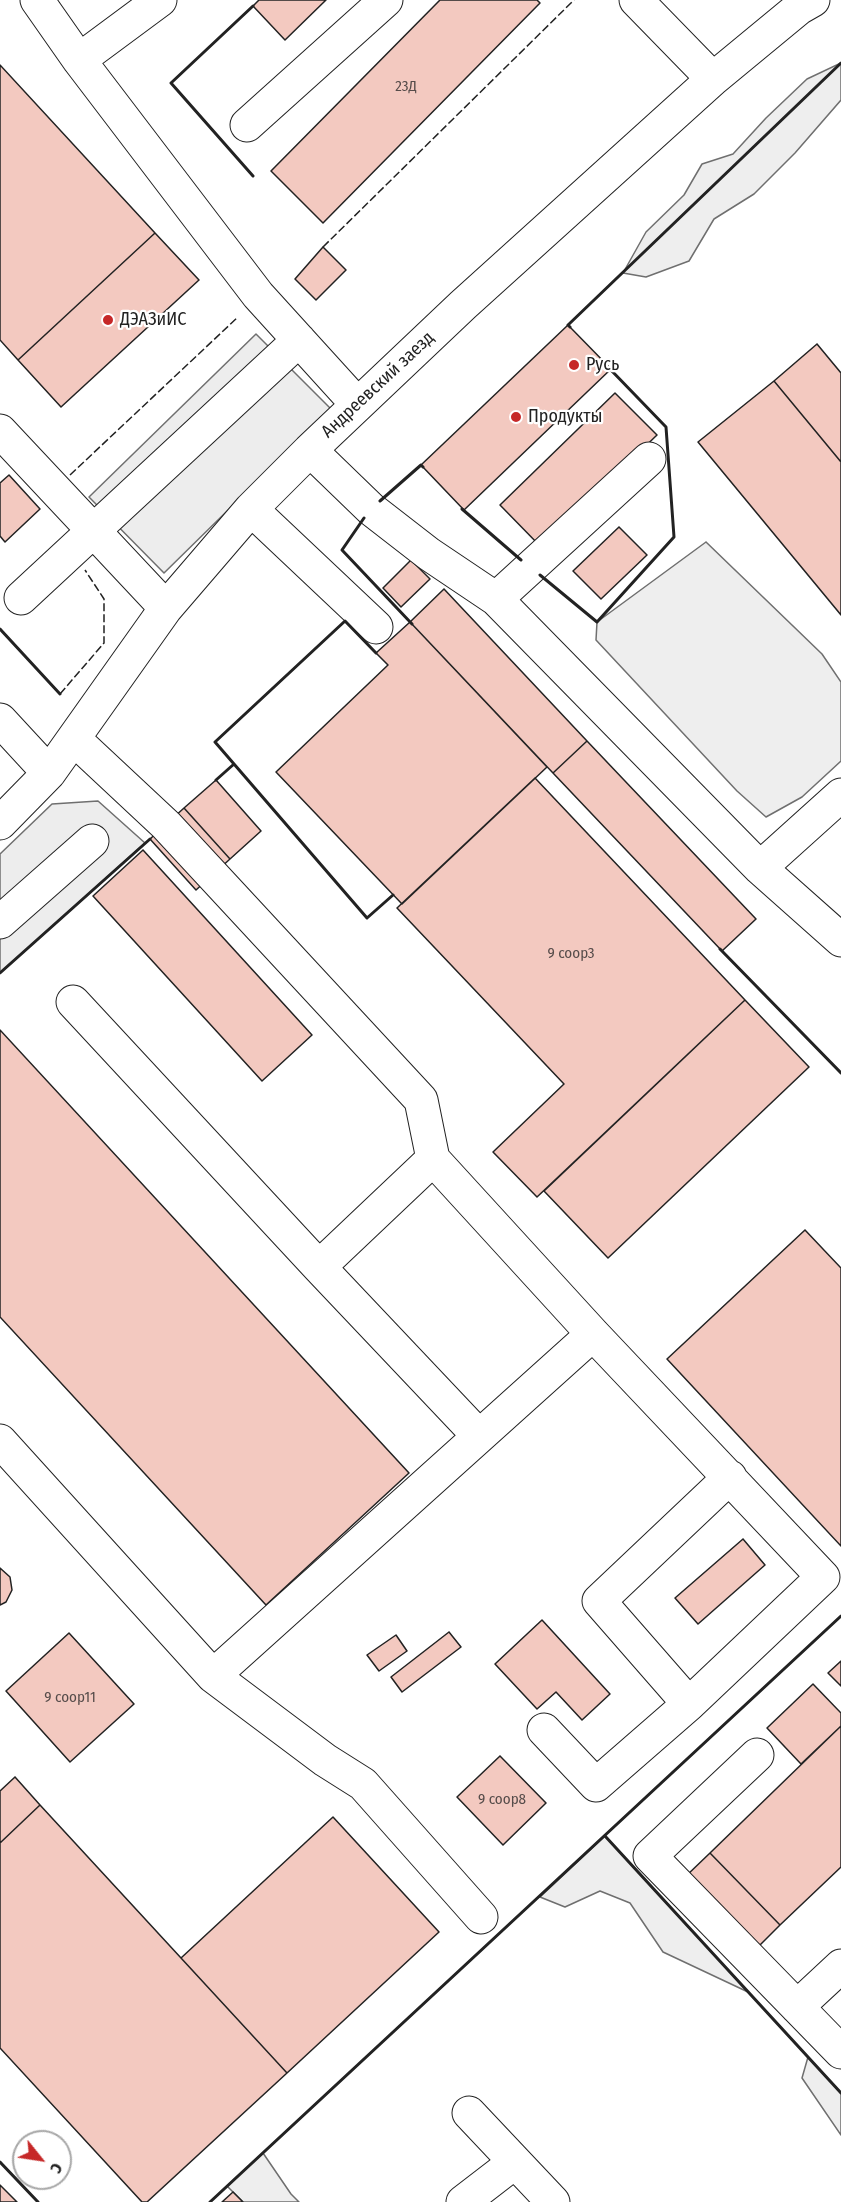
<!DOCTYPE html>
<html>
<head>
<meta charset="utf-8">
<style>
	body { margin:0 }
	#map { position:relative; width:841px; height:2202px; overflow:hidden; background:#fff; font-family:"Fira Sans Condensed",sans-serif }
	canvas { display:block }
	.north { position:absolute; left:12px; top:2130px; width:60px; height:60px; box-sizing:border-box; background:#fff; border:2px solid #a7a7a7; border-radius:50%; rotate:120deg; font-size:16px; font-weight:700; line-height:24px; text-align:center; color:#222 }
	.north::after { content:''; display:block; margin:auto; width:21px; height:27px; background:#c62828; clip-path:polygon(50% 0,100% 100%,50% 72%,0 100%) }
</style>
</head>
<body>
<div id="map">
<canvas width="841" height="2202"></canvas>
<div class="north">С</div>
</div>
<script>
const ctx = document.querySelector('canvas').getContext('2d');
ctx.lineJoin = 'round';
function paint(path, color) { ctx.fillStyle = color; ctx.fill(path, 'evenodd'); }
const toPath = rows => new Path2D(rows.map(r => 'M' + r).join(''));
function trace(path, color, width, dash) { ctx.strokeStyle = color; ctx.lineWidth = width; ctx.lineCap = dash ? 'butt' : 'round'; ctx.setLineDash(dash || []); ctx.stroke(path); }
function write(font, color, halo, rows, align = 'center') {
  ctx.font = font + ' "Fira Sans Condensed",sans-serif'; ctx.lineWidth = 4.5; ctx.setLineDash([]); ctx.textBaseline = 'middle'; ctx.strokeStyle = halo; ctx.fillStyle = color; for (const [text, x, y, turn = 0] of rows) {
    ctx.save(); ctx.translate(x, y); ctx.rotate((+turn || 0) * Math.PI / 180); ctx.textAlign = isNaN(turn) ? turn : align; if (halo) ctx.strokeText(text, 0, 0); ctx.fillText(text, 0, 0); ctx.restore();
  }
}
const green = toPath([
	[841,63,841,100,795,153,754,194,714,219,689,261,646,277,623,273,646,232,684,195,702,164,733,154,766,118,807,79,841,63],
	[706,542,822,654,841,682,841,761,802,797,766,817,737,791,596,640,597,622,706,542],
	[605,1836,748,1992,663,1952,630,1903,600,1891,565,1907,540,1897,605,1836],
	[808,2057,841,2093,841,2135,802,2078,808,2057],
	[263,2153,291,2194,299,2202,243,2202,227,2186,263,2153]
]);
paint(green, '#eee');
trace(green, '#6f6f6f', 1.5);
const parking = toPath([
	[256,334,331,409,164,573,89,497,256,334],
	[98,801,145,843,0,973,0,854,52,804,98,801]
]);
paint(parking, '#ededed');
trace(parking, '#6f6f6f', 1.5);
const building = toPath([
	[259,0,326,0,285,40,253,6,259,0],
	[440,0,537,0,540,3,323,223,271,171,440,0],
	[0,65,155,233,18,360,0,340,0,65],
	[155,233,199,280,61,407,18,360,155,233],
	[323,247,346,270,316,300,295,279,323,247],
	[568,325,611,369,464,510,421,465,568,325],
	[817,344,841,373,841,462,774,381,817,344],
	[774,381,841,462,841,615,698,442,774,381],
	[615,393,657,435,541,547,500,505,615,393],
	[9,475,40,509,5,542,0,536,0,483,9,475],
	[619,527,647,555,601,599,573,571,619,527],
	[411,560,430,579,401,607,383,588,411,560],
	[444,589,587,741,553,773,410,622,444,589],
	[410,622,547,767,402,904,276,772,388,665,376,653,410,622],
	[587,741,756,919,722,951,553,773,587,741],
	[535,778,745,1000,537,1197,493,1152,564,1084,397,908,535,778],
	[216,780,261,831,230,859,184,808,216,780],
	[184,808,230,859,196,890,150,839,184,808],
	[143,850,312,1035,262,1081,93,896,143,850],
	[745,1000,809,1067,608,1258,544,1191,745,1000],
	[0,1030,409,1473,266,1605,0,1317,0,1030],
	[805,1230,841,1268,841,1546,667,1359,805,1230],
	[743,1539,765,1565,698,1624,675,1598,743,1539],
	[0,1568,10,1577,12,1590,6,1602,0,1605,0,1568],
	[542,1620,610,1694,582,1720,556,1692,537,1709,495,1664,542,1620],
	[449,1632,461,1647,402,1692,391,1677,449,1632],
	[69,1633,134,1704,70,1762,6,1691,69,1633],
	[396,1635,407,1651,379,1671,367,1655,396,1635],
	[841,1661,841,1686,828,1673,841,1661],
	[813,1684,841,1713,841,1726,801,1764,767,1728,813,1684],
	[841,1726,841,1867,780,1925,710,1853,841,1726],
	[500,1756,546,1803,503,1845,457,1797,500,1756],
	[15,1777,40,1805,0,1843,0,1791,15,1777],
	[40,1805,287,2073,147,2202,142,2202,0,2048,0,1843,40,1805],
	[333,1817,439,1932,287,2073,181,1958,333,1817],
	[710,1853,780,1925,755,1950,685,1877,710,1853],
	[0,2185,17,2202,0,2202,0,2185],
	[233,2192,243,2202,222,2202,233,2192]
]);
paint(building, '#f3c9c0');
trace(building, '#222', 1.5);
const minor = toPath([
	[37,0,79,60,258,295,357,404],
	[636,0,713,79],
	[79,60,160,0],
	[247,125,386,0],
	[0,431,166,608],
	[310,450,371,509,429,554,496,599,760,868,841,940],
	[251,509,376,627],
	[21,598,299,340],
	[496,599,649,459],
	[0,720,49,773],
	[74,739,166,825,421,1100,433,1159,593,1334,823,1577,689,1704,596,1785,544,1730],
	[0,823,49,773,166,608,251,509,310,450,463,305,713,79,799,8,813,0],
	[760,868,841,795],
	[0,922,92,841],
	[73,1002,319,1267,478,1435],
	[319,1267,433,1159],
	[0,1441,213,1676,325,1760,363,1784,481,1917],
	[213,1676,593,1334],
	[689,1704,599,1601,730,1477],
	[757,1755,650,1856,841,2052],
	[797,2007,841,1966],
	[469,2113,553,2202],
	[463,2202,515,2162]
]);
trace(minor, '#222', 35);
trace(minor, '#fff', 33);
trace(toPath([
	[323,247,574,0],
	[70,475,238,317],
	[60,694,104,643,104,599,85,570]
]), '#222', 1.5, [8, 3]);
trace(toPath([
	[253,6,171,83,253,176],
	[570,327,568,325,841,63],
	[380,501,421,465,423,467],
	[462,509,521,560],
	[364,518,342,550,412,624],
	[540,575,597,622,674,537,666,427,609,368],
	[0,629,60,694],
	[376,653,345,621,215,742,367,918,393,895],
	[216,780,234,764],
	[720,949,841,1073],
	[0,973,150,839],
	[605,1836,841,2093],
	[0,2162,38,2202],
	[210,2202,841,1616]
]), '#222', 3);
for (const [x, y, r, color] of [
	[108,320,6,"#c62828"],
	[574,365,6,"#c62828"],
	[516,417,6,"#c62828"]
]) { const dot = new Path2D(); dot.arc(x, y, r, 0, 2 * Math.PI); ctx.fillStyle = color; ctx.fill(dot); trace(dot, '#fff', 2); }
write('15px', '#564c4a', null, [
	["23Д",406,87],
	["9 соор3",571,954],
	["9 соор11",70,1698],
	["9 соор8",502,1800]
]);
write('18px', '#222', '#fff', [
	["ДЭАЗиИС",120,320],
	["Русь",586,365],
	["Продукты",528,417]
], 'left');
write('18px', '#222', '#fff', [
	["Андреевский заезд",378,385,-43]
]);
</script>
</body>
</html>
